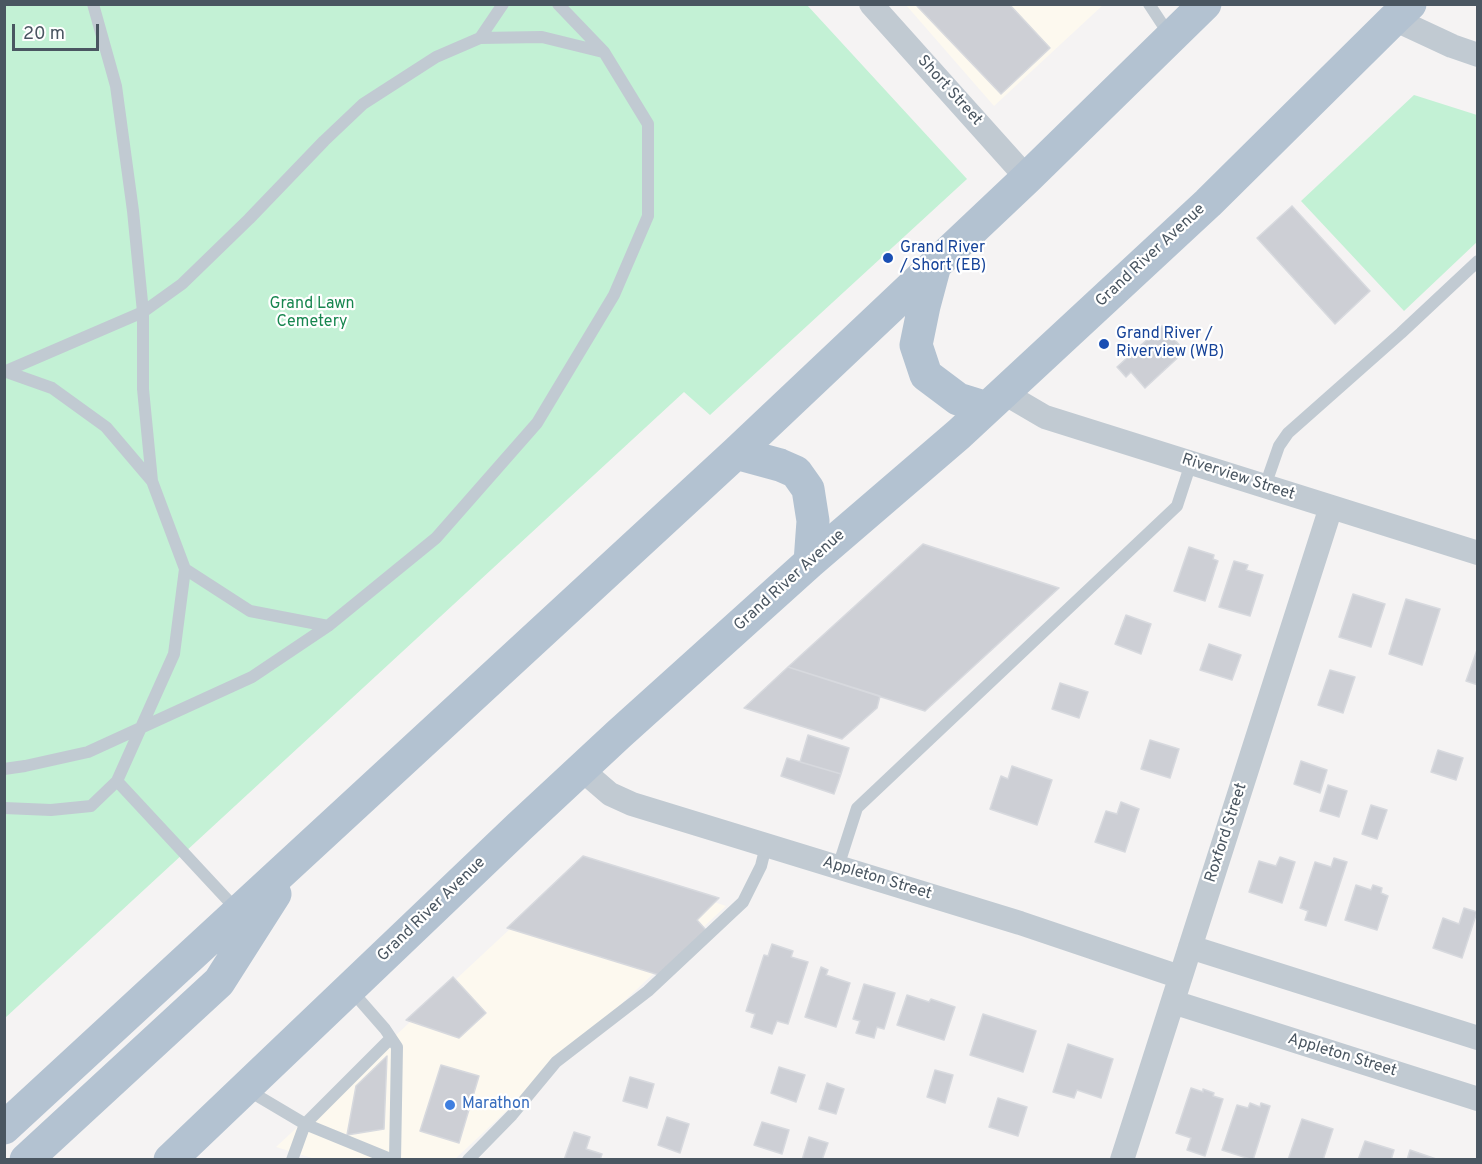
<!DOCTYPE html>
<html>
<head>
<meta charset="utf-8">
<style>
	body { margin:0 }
	#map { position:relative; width:1482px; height:1164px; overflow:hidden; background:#f5f3f3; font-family:Overpass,sans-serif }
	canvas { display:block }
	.frame { position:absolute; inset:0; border:6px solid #4a5661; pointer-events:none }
	.scale { position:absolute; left:12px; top:24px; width:87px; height:27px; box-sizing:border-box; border:3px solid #4a5661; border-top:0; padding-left:8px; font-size:18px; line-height:21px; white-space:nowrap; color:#4a5661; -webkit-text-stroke:4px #fff; paint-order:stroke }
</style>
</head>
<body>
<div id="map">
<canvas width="1482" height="1164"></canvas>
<div class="frame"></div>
<div class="scale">20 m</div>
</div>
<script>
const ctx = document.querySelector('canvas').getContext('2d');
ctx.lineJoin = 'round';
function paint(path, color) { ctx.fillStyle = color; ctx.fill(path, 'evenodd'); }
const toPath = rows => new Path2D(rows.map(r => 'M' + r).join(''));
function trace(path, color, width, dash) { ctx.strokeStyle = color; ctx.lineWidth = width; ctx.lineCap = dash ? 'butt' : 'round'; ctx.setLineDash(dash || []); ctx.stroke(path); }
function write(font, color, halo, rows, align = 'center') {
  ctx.font = font + ' Overpass,sans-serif'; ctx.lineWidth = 4.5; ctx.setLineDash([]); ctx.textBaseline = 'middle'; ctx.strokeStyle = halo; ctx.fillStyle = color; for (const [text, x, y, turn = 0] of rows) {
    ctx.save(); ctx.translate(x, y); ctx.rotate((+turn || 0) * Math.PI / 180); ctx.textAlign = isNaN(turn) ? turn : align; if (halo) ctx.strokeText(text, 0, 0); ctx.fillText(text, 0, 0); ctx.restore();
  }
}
paint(toPath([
	[906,5,1103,5,994,106],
	[585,859,726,906,455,1159,315,1159,276,1147]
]), '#fdf9ef');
paint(toPath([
	[5,5,807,5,967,179,710,415,684,392,5,1018],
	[1414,95,1477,115,1478,241,1404,311,1301,201]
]), '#c3f1d5');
const building = toPath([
	[918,4,1009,4,1050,48,1001,94,917,6,918,4],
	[1292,206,1370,291,1335,324,1257,238,1292,206],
	[1162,326,1185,351,1145,388,1131,372,1126,377,1117,367,1162,326],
	[923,544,1059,588,925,711,788,667,923,544],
	[1189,547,1214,555,1213,559,1218,561,1205,601,1174,591,1189,547],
	[1234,561,1248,565,1246,570,1263,575,1250,616,1219,607,1234,561],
	[1353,594,1385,604,1371,647,1339,637,1353,594],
	[1406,599,1440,609,1422,665,1389,654,1406,599],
	[1126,615,1151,624,1141,654,1115,644,1126,615],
	[1209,644,1241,655,1232,680,1200,670,1209,644],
	[1478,647,1478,685,1466,681,1478,647],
	[788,667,880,696,877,708,842,739,744,708,788,667],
	[1330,670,1355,677,1343,713,1318,705,1330,670],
	[1060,683,1088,692,1079,718,1052,709,1060,683],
	[808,735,849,748,841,774,800,762,808,735],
	[1150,740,1179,749,1170,778,1141,769,1150,740],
	[1438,750,1463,758,1456,780,1431,772,1438,750],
	[787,758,841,774,834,794,781,776,787,758],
	[1301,761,1327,770,1320,793,1294,784,1301,761],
	[1012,766,1052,780,1037,825,990,809,1001,776,1008,779,1012,766],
	[1328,785,1347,791,1339,817,1320,811,1328,785],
	[1121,802,1139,809,1125,852,1095,842,1106,811,1117,814,1121,802],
	[1371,805,1387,810,1377,839,1362,834,1371,805],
	[583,856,719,898,697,920,706,930,659,975,507,928,583,856],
	[1280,857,1295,862,1282,903,1249,892,1259,861,1276,866,1280,857],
	[1334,858,1347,862,1326,926,1305,920,1308,911,1300,908,1315,862,1331,867,1334,858],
	[1356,885,1371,890,1373,885,1382,888,1381,893,1388,896,1377,930,1345,920,1356,885],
	[1464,908,1477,912,1462,958,1433,948,1443,918,1459,924,1464,908],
	[772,944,793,951,791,957,808,962,788,1024,777,1021,772,1034,751,1027,755,1014,746,1011,764,955,768,956,772,944],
	[821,967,828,970,826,975,850,983,836,1027,805,1017,821,967],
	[453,977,486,1013,459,1038,406,1020,453,977],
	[864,984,895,993,884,1029,877,1027,874,1038,856,1033,860,1021,853,1019,864,984],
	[907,995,929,1002,931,999,955,1007,944,1040,897,1025,907,995],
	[983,1014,1036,1031,1023,1072,970,1055,983,1014],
	[1068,1044,1113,1059,1101,1098,1077,1090,1074,1098,1053,1092,1068,1044],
	[387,1056,384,1129,347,1135,356,1086,387,1056],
	[441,1065,479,1076,459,1143,420,1131,441,1065],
	[779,1067,805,1075,796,1102,771,1093,779,1067],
	[935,1070,953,1075,945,1103,927,1097,935,1070],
	[630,1077,654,1084,647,1108,623,1101,630,1077],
	[827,1083,844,1089,836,1114,819,1109,827,1083],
	[1191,1088,1203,1092,1203,1089,1214,1093,1213,1096,1223,1099,1205,1156,1187,1150,1191,1138,1176,1133,1191,1088],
	[998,1098,1027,1107,1018,1136,989,1127,998,1098],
	[1250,1103,1260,1107,1261,1103,1270,1106,1253,1160,1222,1150,1237,1105,1248,1108,1250,1103],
	[667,1117,689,1124,680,1153,658,1145,667,1117],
	[1302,1119,1333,1129,1323,1160,1288,1160,1302,1119],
	[762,1122,789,1130,782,1154,754,1145,762,1122],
	[574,1132,590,1137,586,1149,602,1154,600,1160,564,1160,574,1132],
	[809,1137,828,1143,822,1160,802,1160,809,1137],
	[1365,1141,1394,1150,1391,1160,1358,1160,1365,1141],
	[1410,1150,1439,1160,1407,1160,1410,1150]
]);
paint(building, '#cdcfd5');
trace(building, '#d7d9de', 1.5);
trace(toPath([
	[93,4,116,86,133,211,143,312,143,389,152,481],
	[1149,4,1170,36],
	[480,38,542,37,603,52],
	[4,371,52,388,106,427,152,481,185,569,174,654,117,781,91,806,51,810,4,808],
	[6,371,143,312,182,284,249,219,324,141,363,104,436,57,480,38,503,4],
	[1265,486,1279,446,1288,433,1401,333,1478,261],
	[185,569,250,611,328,626],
	[4,769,25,766,88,752,252,677,328,626,436,538,537,423,614,295,648,216,648,124,604,52,558,4],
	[117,781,237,910],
	[838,867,857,808,1177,506,1191,463],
	[350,989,385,1029,397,1047,395,1160],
	[246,1089,305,1124,393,1160],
	[292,1160,305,1124,391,1038],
	[468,1160,512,1115,556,1062,648,991,743,902,761,866,766,846]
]), '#c1cad2', 12);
trace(toPath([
	[871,4,1027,178],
	[1394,19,1452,46,1478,55],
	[1004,393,1045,417,1478,553],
	[581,769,610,794,632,804,1020,923,1180,977],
	[1190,947,1478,1038],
	[1173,1002,1478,1099],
	[1122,1160,1331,507]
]), '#c1cad2', 24);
trace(toPath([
	[935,265,924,306,916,345,926,375,958,399,987,408],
	[736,453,780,465,796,472,808,489,813,521,810,562],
	[4,1128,736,453,1027,178,1205,4],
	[26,1160,219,982,275,894],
	[170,1160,519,827,619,734,810,562,959,434,1208,203,1394,19,1410,4]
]), '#b3c2d1', 33);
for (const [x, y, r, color] of [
	[888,258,6,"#1a4fb4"],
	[1104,344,6,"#1a4fb4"],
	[450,1105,6,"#3f7fe0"]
]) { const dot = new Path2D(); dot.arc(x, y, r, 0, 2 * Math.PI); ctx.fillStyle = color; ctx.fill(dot); trace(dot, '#fff', 2); }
write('16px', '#4a5661', '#fff', [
	["Short Street",949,91,48],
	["Grand River Avenue",1151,256,-43],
	["Riverview Street",1238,478,18],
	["Grand River Avenue",790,581,-42],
	["Roxford Street",1227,833,-72],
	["Appleton Street",877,879,17],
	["Grand River Avenue",432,910,-44],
	["Appleton Street",1342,1056,17]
]);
write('16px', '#164399', '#fff', [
	["Grand River",900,249],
	["/ Short (EB)",900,267],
	["Grand River /",1116,335],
	["Riverview (WB)",1116,353]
], 'left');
write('16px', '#17864f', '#fff', [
	["Grand Lawn",312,305],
	["Cemetery",312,323]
]);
write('16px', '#366cbe', '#fff', [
	["Marathon",462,1105]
], 'left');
</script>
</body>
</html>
